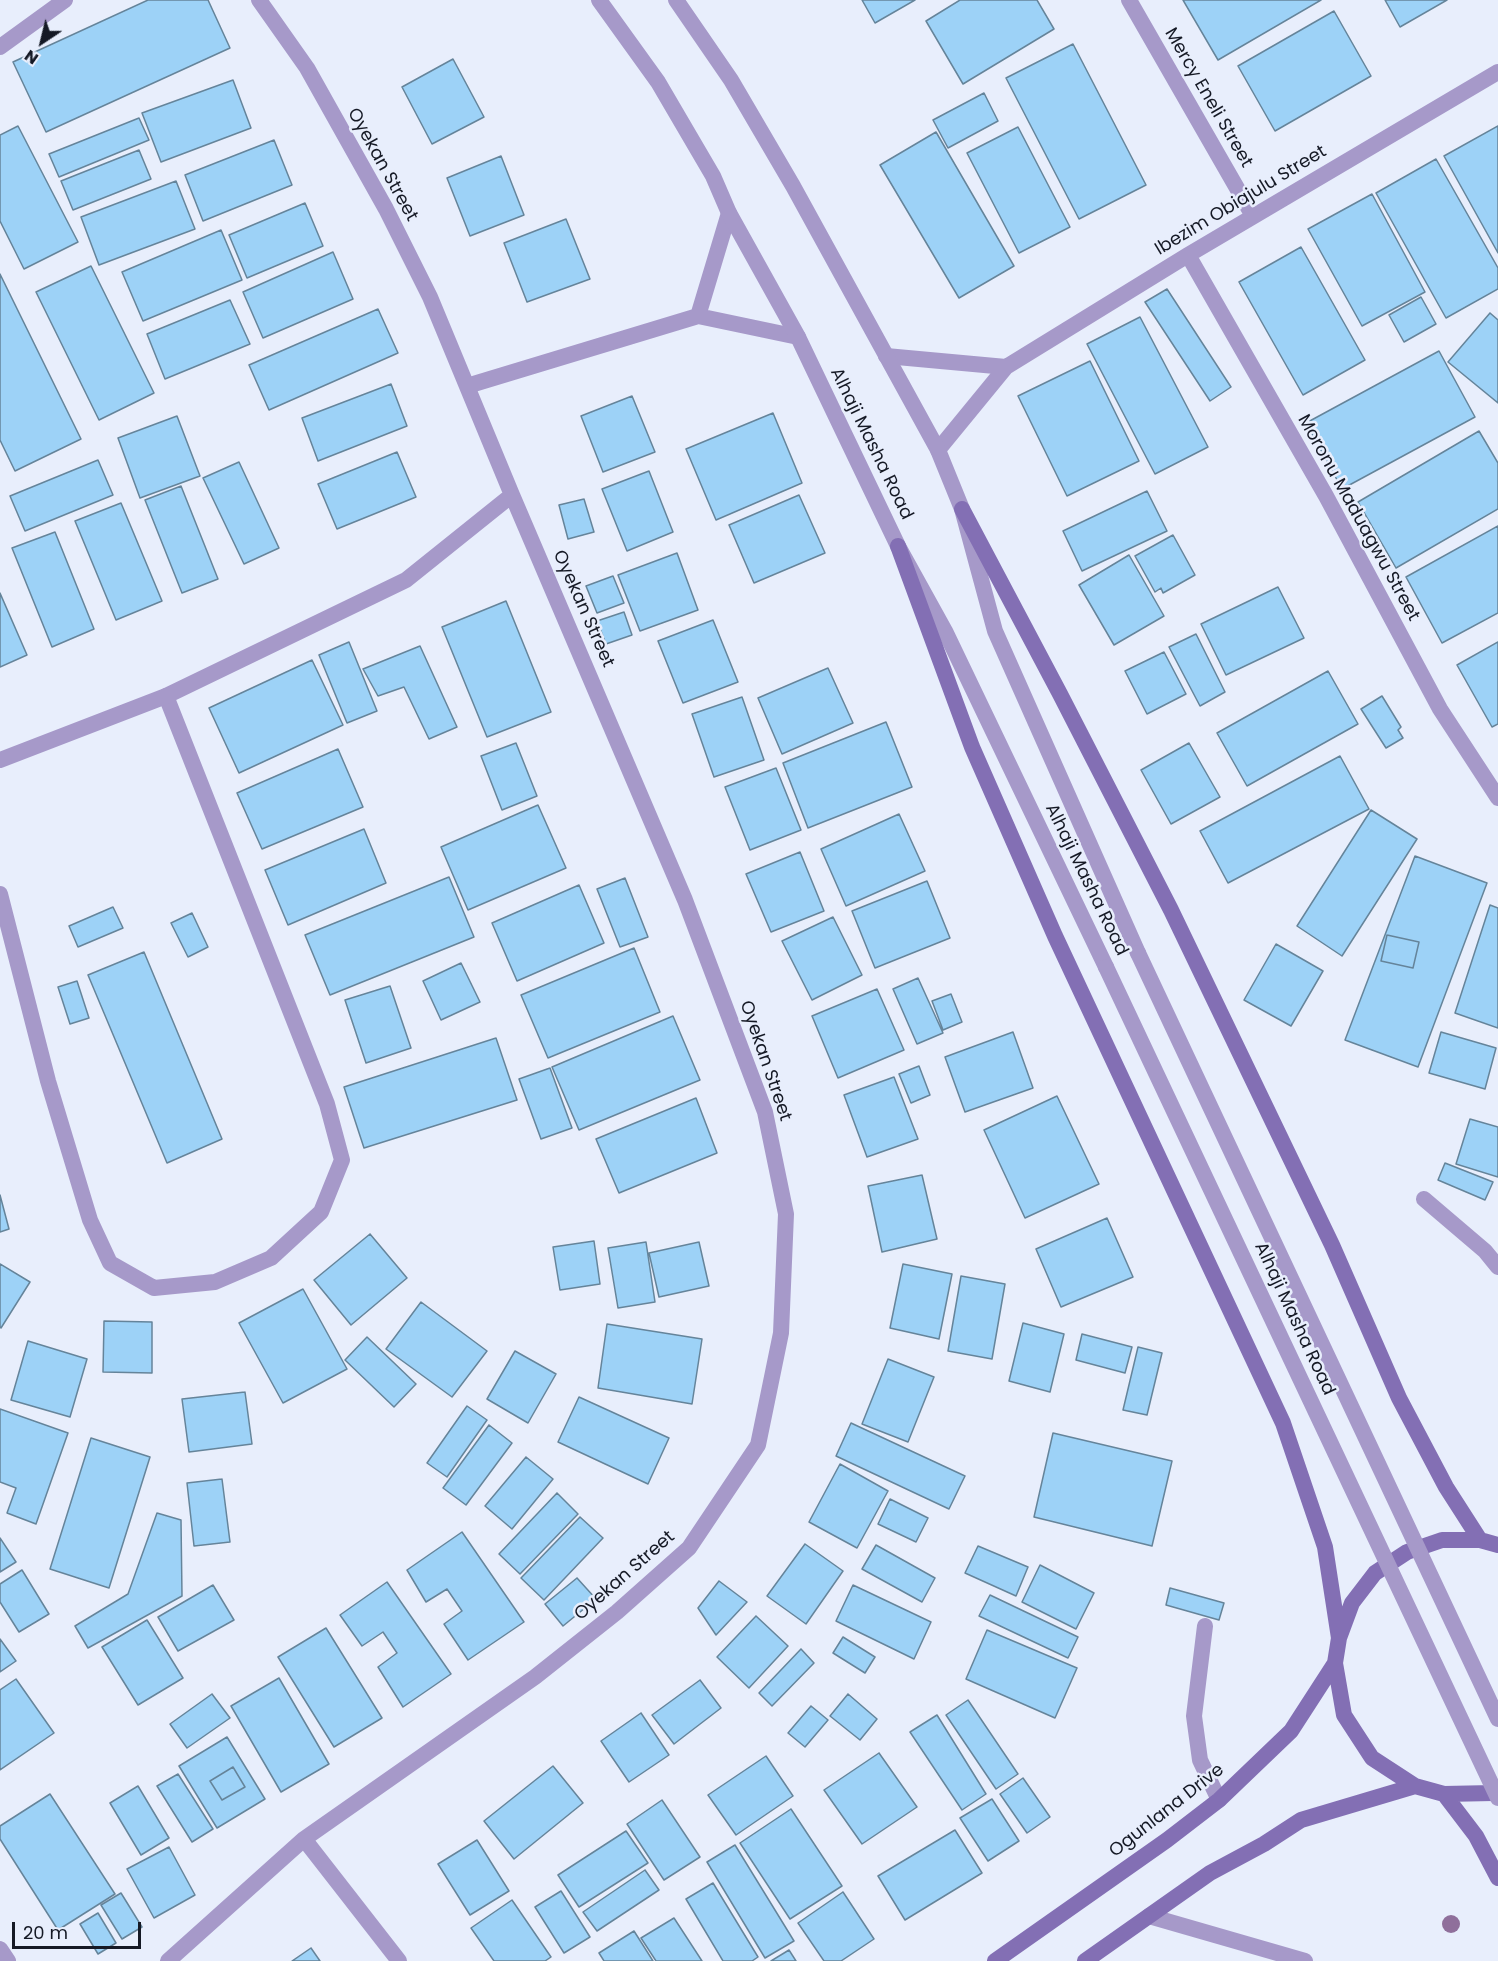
<!DOCTYPE html>
<html>
<head>
<meta charset="utf-8">
<style>
	body { margin:0 }
	#map { position:relative; width:1498px; height:1961px; overflow:hidden; background:#e8eefc; font-family:Poppins,sans-serif }
	canvas { display:block }
	.north { position:absolute; left:12px; top:12px; width:60px; height:60px; -webkit-text-stroke:4px #e8eefc; paint-order:stroke; rotate:215deg; font-size:16px; font-weight:700; line-height:24px; text-align:center; color:#151925 }
	.north::after { content:''; display:block; margin:auto; width:21px; height:27px; background:#151925; clip-path:polygon(50% 0,100% 100%,50% 72%,0 100%) }
	.scale { position:absolute; left:12px; top:1922px; width:129px; height:27px; box-sizing:border-box; border:3px solid #151925; border-top:0; padding-left:8px; font-size:18px; line-height:21px; white-space:nowrap; color:#151925; -webkit-text-stroke:4px #e8eefc; paint-order:stroke }
</style>
</head>
<body>
<div id="map">
<canvas width="1498" height="1961"></canvas>
<div class="north">N</div>
<div class="scale">20 m</div>
</div>
<script>
const ctx = document.querySelector('canvas').getContext('2d');
ctx.lineJoin = 'round';
function paint(path, color) { ctx.fillStyle = color; ctx.fill(path, 'evenodd'); }
const toPath = rows => new Path2D(rows.map(r => 'M' + r).join(''));
function trace(path, color, width, dash) { ctx.strokeStyle = color; ctx.lineWidth = width; ctx.lineCap = dash ? 'butt' : 'round'; ctx.setLineDash(dash || []); ctx.stroke(path); }
function write(font, color, halo, rows, align = 'center') {
  ctx.font = font + ' Poppins,sans-serif'; ctx.lineWidth = 5; ctx.setLineDash([]); ctx.textBaseline = 'middle'; ctx.strokeStyle = halo; ctx.fillStyle = color; for (const [text, x, y, turn = 0] of rows) {
    ctx.save(); ctx.translate(x, y); ctx.rotate((+turn || 0) * Math.PI / 180); ctx.textAlign = isNaN(turn) ? turn : align; if (halo) ctx.strokeText(text, 0, 0); ctx.fillText(text, 0, 0); ctx.restore();
  }
}
const building = toPath([
	[148,0,208,0,230,48,46,132,13,62,148,0],
	[862,0,915,0,875,23,862,0],
	[960,0,1037,0,1054,29,963,84,926,21,960,0],
	[1183,0,1321,0,1218,60,1183,0],
	[1385,0,1447,0,1400,27,1385,0],
	[1334,11,1371,76,1275,131,1238,66,1334,11],
	[1073,44,1146,185,1079,219,1006,78,1073,44],
	[453,59,484,117,432,144,402,87,453,59],
	[233,80,251,128,161,162,142,113,233,80],
	[984,93,998,121,948,148,933,120,984,93],
	[139,118,149,140,59,177,49,154,139,118],
	[18,126,78,242,24,269,0,221,0,135,18,126],
	[1498,126,1498,253,1444,156,1498,126],
	[1018,127,1070,227,1019,253,967,153,1018,127],
	[936,132,1014,266,959,298,880,165,936,132],
	[274,140,292,185,203,221,185,175,274,140],
	[139,150,151,179,73,210,61,181,139,150],
	[501,156,524,215,470,236,447,178,501,156],
	[1436,159,1498,268,1498,289,1446,318,1376,193,1436,159],
	[176,181,195,229,99,265,81,217,176,181],
	[1372,194,1425,292,1362,326,1308,229,1372,194],
	[305,203,323,246,247,278,229,235,305,203],
	[566,219,590,279,527,302,504,243,566,219],
	[221,230,242,280,143,321,122,272,221,230],
	[1301,247,1365,360,1303,395,1239,282,1301,247],
	[333,252,353,299,263,338,243,292,333,252],
	[91,266,154,393,99,420,36,292,91,266],
	[0,274,81,439,15,471,0,440,0,274],
	[1167,289,1231,387,1210,401,1145,302,1167,289],
	[1421,297,1436,324,1404,342,1389,315,1421,297],
	[230,300,250,344,165,379,147,334,230,300],
	[378,309,398,353,269,410,249,365,378,309],
	[1490,313,1498,320,1498,403,1448,362,1490,313],
	[1140,317,1208,447,1155,474,1087,344,1140,317],
	[1439,351,1475,417,1342,489,1306,423,1439,351],
	[1090,361,1139,461,1067,496,1018,396,1090,361],
	[391,384,407,426,318,461,302,418,391,384],
	[632,396,655,452,603,472,581,416,632,396],
	[773,413,802,483,716,520,686,449,773,413],
	[177,416,200,476,140,498,118,438,177,416],
	[1479,431,1498,463,1498,509,1396,568,1358,502,1479,431],
	[397,452,416,497,337,529,318,484,397,452],
	[98,460,113,495,25,531,10,496,98,460],
	[239,462,279,548,244,564,203,478,239,462],
	[649,471,673,532,627,551,602,489,649,471],
	[181,486,218,579,182,593,145,500,181,486],
	[1147,491,1167,531,1082,571,1063,531,1147,491],
	[799,495,825,553,754,583,729,525,799,495],
	[584,499,594,532,568,539,559,505,584,499],
	[121,503,162,601,116,620,75,521,121,503],
	[1498,526,1498,613,1442,643,1406,577,1498,526],
	[55,532,94,629,52,647,12,548,55,532],
	[1173,535,1195,575,1163,593,1161,588,1155,592,1135,556,1173,535],
	[677,553,698,610,640,631,618,575,677,553],
	[1129,555,1164,616,1114,645,1079,585,1129,555],
	[613,576,624,603,597,613,586,586,613,576],
	[1278,587,1304,638,1226,675,1201,624,1278,587],
	[0,593,27,655,0,667,0,593],
	[506,601,551,712,487,737,442,627,506,601],
	[624,612,632,635,606,644,597,621,624,612],
	[713,620,738,682,683,703,658,641,713,620],
	[1196,634,1225,692,1200,706,1169,647,1196,634],
	[349,642,377,711,347,723,319,655,349,642],
	[1498,642,1498,724,1492,727,1457,665,1498,642],
	[420,646,457,727,429,739,404,687,378,696,363,669,420,646],
	[1164,652,1186,694,1147,714,1125,671,1164,652],
	[312,660,343,725,239,773,209,708,312,660],
	[828,668,853,723,782,754,758,698,828,668],
	[1328,671,1358,724,1247,786,1217,733,1328,671],
	[1382,696,1401,727,1398,730,1403,738,1386,748,1361,709,1382,696],
	[742,697,764,760,714,777,692,714,742,697],
	[886,722,912,787,808,828,783,763,886,722],
	[516,743,537,796,502,810,481,756,516,743],
	[1189,743,1220,797,1171,824,1141,770,1189,743],
	[338,749,363,807,262,849,237,793,338,749],
	[1340,756,1369,809,1228,883,1200,831,1340,756],
	[776,768,801,830,750,850,725,787,776,768],
	[538,805,566,868,468,910,441,847,538,805],
	[1371,810,1417,839,1342,956,1297,926,1371,810],
	[899,814,925,871,846,906,821,849,899,814],
	[364,829,386,883,288,925,265,870,364,829],
	[800,852,824,911,771,932,746,874,800,852],
	[1415,856,1487,883,1418,1067,1345,1040,1415,856],
	[1387,935,1419,942,1413,968,1381,961,1387,935],
	[449,877,474,937,330,995,305,935,449,877],
	[625,878,648,937,620,947,597,889,625,878],
	[927,881,950,938,875,968,852,911,927,881],
	[579,885,604,943,517,981,492,923,579,885],
	[1490,905,1498,908,1498,1028,1455,1013,1490,905],
	[113,907,123,928,78,947,69,926,113,907],
	[192,913,208,947,188,957,171,923,192,913],
	[833,917,862,975,812,1000,782,941,833,917],
	[1387,935,1419,942,1413,968,1381,961,1387,935],
	[1276,944,1323,971,1291,1026,1244,1000,1276,944],
	[634,948,660,1012,548,1058,521,995,634,948],
	[144,952,222,1139,167,1163,88,975,144,952],
	[461,963,480,1002,441,1020,423,981,461,963],
	[918,978,943,1033,917,1044,893,989,918,978],
	[77,981,89,1018,70,1024,58,987,77,981],
	[390,986,411,1048,366,1063,345,1000,390,986],
	[877,989,904,1050,838,1078,812,1016,877,989],
	[951,994,962,1022,943,1030,932,1001,951,994],
	[673,1016,700,1080,579,1130,552,1067,673,1016],
	[1013,1032,1033,1088,965,1112,945,1057,1013,1032],
	[1441,1032,1496,1048,1485,1089,1429,1073,1441,1032],
	[496,1038,517,1100,364,1148,344,1087,496,1038],
	[919,1066,930,1095,911,1103,899,1074,919,1066],
	[550,1068,572,1128,541,1139,519,1079,550,1068],
	[894,1077,918,1139,867,1157,844,1095,894,1077],
	[1057,1096,1099,1184,1025,1218,984,1130,1057,1096],
	[696,1098,717,1153,619,1193,596,1139,696,1098],
	[1470,1119,1498,1127,1498,1177,1456,1164,1470,1119],
	[1445,1163,1493,1182,1485,1200,1438,1180,1445,1163],
	[922,1175,937,1239,882,1252,868,1186,922,1175],
	[0,1195,9,1229,0,1232,0,1195],
	[1107,1218,1133,1277,1061,1307,1036,1249,1107,1218],
	[370,1234,407,1278,351,1325,314,1280,370,1234],
	[594,1241,600,1284,560,1290,553,1247,594,1241],
	[646,1242,655,1302,618,1308,608,1248,646,1242],
	[699,1242,709,1286,659,1297,649,1253,699,1242],
	[0,1264,30,1282,1,1328,0,1327,0,1264],
	[903,1264,952,1274,939,1339,890,1328,903,1264],
	[961,1276,1005,1284,992,1359,948,1351,961,1276],
	[303,1289,347,1369,283,1403,239,1323,303,1289],
	[421,1302,487,1351,452,1397,386,1349,421,1302],
	[104,1321,152,1322,152,1373,103,1372,104,1321],
	[1023,1323,1064,1334,1050,1392,1009,1381,1023,1323],
	[607,1324,702,1339,692,1404,598,1388,607,1324],
	[1082,1334,1132,1347,1125,1373,1076,1360,1082,1334],
	[367,1337,416,1384,394,1407,345,1360,367,1337],
	[28,1341,87,1359,70,1417,11,1400,28,1341],
	[1138,1347,1162,1353,1147,1415,1123,1410,1138,1347],
	[515,1351,556,1374,528,1423,487,1399,515,1351],
	[888,1359,934,1377,908,1442,862,1424,888,1359],
	[245,1392,252,1444,189,1452,182,1399,245,1392],
	[579,1397,669,1438,648,1484,558,1442,579,1397],
	[467,1406,487,1420,447,1477,427,1463,467,1406],
	[0,1409,68,1433,36,1524,7,1513,16,1488,0,1482,0,1409],
	[851,1423,965,1476,949,1509,836,1456,851,1423],
	[489,1425,512,1443,466,1505,443,1488,489,1425],
	[1053,1433,1172,1461,1152,1546,1034,1517,1053,1433],
	[91,1438,150,1457,109,1588,50,1569,91,1438],
	[526,1457,553,1479,512,1529,485,1506,526,1457],
	[840,1464,888,1491,857,1548,809,1522,840,1464],
	[222,1479,230,1542,194,1546,187,1483,222,1479],
	[557,1493,578,1514,520,1574,499,1554,557,1493],
	[890,1499,928,1518,916,1542,878,1524,890,1499],
	[157,1513,181,1520,182,1596,88,1648,75,1626,128,1594,157,1513],
	[580,1517,603,1538,544,1600,521,1578,580,1517],
	[462,1532,524,1622,468,1660,444,1624,462,1611,447,1589,426,1602,407,1570,462,1532],
	[0,1538,16,1562,0,1572,0,1538],
	[805,1544,843,1571,806,1624,767,1596,805,1544],
	[876,1545,935,1578,922,1602,862,1569,876,1545],
	[978,1546,1028,1567,1016,1596,965,1573,978,1546],
	[1040,1565,1094,1593,1076,1629,1022,1602,1040,1565],
	[22,1570,49,1614,19,1632,0,1602,0,1584,22,1570],
	[577,1578,596,1599,563,1626,545,1604,577,1578],
	[719,1581,747,1602,716,1635,698,1608,719,1581],
	[387,1582,451,1674,403,1707,378,1667,397,1653,383,1632,362,1646,340,1615,387,1582],
	[213,1585,234,1620,178,1651,158,1617,213,1585],
	[853,1585,931,1622,914,1659,836,1621,853,1585],
	[1170,1588,1224,1603,1219,1620,1166,1605,1170,1588],
	[990,1595,1078,1637,1068,1658,979,1616,990,1595],
	[756,1616,788,1646,749,1688,717,1657,756,1616],
	[147,1620,183,1678,138,1705,102,1647,147,1620],
	[326,1628,382,1718,334,1747,278,1657,326,1628],
	[987,1630,1077,1668,1055,1718,966,1679,987,1630],
	[843,1637,875,1657,865,1673,833,1653,843,1637],
	[0,1639,16,1661,0,1672,0,1639],
	[801,1649,814,1663,772,1706,759,1693,801,1649],
	[279,1678,329,1764,281,1792,231,1706,279,1678],
	[16,1679,54,1733,0,1770,0,1690,16,1679],
	[700,1680,721,1708,674,1744,652,1715,700,1680],
	[212,1694,230,1718,187,1748,170,1724,212,1694],
	[848,1694,877,1719,860,1740,830,1716,848,1694],
	[968,1700,1018,1774,996,1789,946,1715,968,1700],
	[811,1706,828,1720,805,1747,788,1733,811,1706],
	[641,1713,669,1755,629,1782,601,1741,641,1713],
	[937,1715,986,1794,962,1810,910,1732,937,1715],
	[227,1737,265,1799,217,1828,179,1766,227,1737],
	[233,1767,245,1787,222,1800,210,1781,233,1767],
	[879,1753,917,1807,862,1844,824,1790,879,1753],
	[766,1756,793,1796,736,1835,708,1795,766,1756],
	[553,1766,583,1803,514,1859,484,1821,553,1766],
	[233,1767,245,1787,222,1800,210,1781,233,1767],
	[178,1774,213,1829,192,1842,157,1786,178,1774],
	[1023,1778,1050,1817,1027,1833,1000,1794,1023,1778],
	[138,1786,169,1838,141,1855,110,1803,138,1786],
	[50,1794,115,1894,58,1930,0,1839,0,1826,50,1794],
	[992,1799,1019,1841,988,1861,960,1818,992,1799],
	[662,1800,700,1857,664,1880,627,1824,662,1800],
	[791,1809,842,1886,790,1919,740,1843,791,1809],
	[955,1830,982,1873,905,1920,878,1876,955,1830],
	[626,1831,648,1863,579,1907,558,1875,626,1831],
	[477,1840,509,1891,470,1915,438,1864,477,1840],
	[735,1845,794,1941,765,1958,707,1862,735,1845],
	[169,1847,195,1895,154,1918,127,1869,169,1847],
	[645,1870,659,1890,597,1931,583,1912,645,1870],
	[713,1883,758,1957,752,1961,723,1961,686,1899,713,1883],
	[561,1891,590,1937,564,1953,535,1907,561,1891],
	[843,1892,874,1939,841,1961,824,1961,798,1923,843,1892],
	[121,1893,142,1927,122,1939,101,1905,121,1893],
	[512,1900,551,1957,545,1961,494,1961,471,1928,512,1900],
	[98,1913,116,1943,98,1954,80,1924,98,1913],
	[674,1918,702,1961,656,1961,641,1938,674,1918],
	[634,1931,653,1961,604,1961,599,1953,634,1931],
	[311,1948,320,1961,292,1961,311,1948],
	[789,1950,796,1961,771,1961,789,1950]
]);
paint(building, '#9dd2f7');
trace(building, '#65849a', 1.5);
trace(toPath([
	[0,894,48,1081,90,1220,110,1263,154,1288,215,1282,271,1258,321,1212,342,1160,327,1104,166,696],
	[1424,1199,1485,1251,1498,1267],
	[1205,1626,1194,1716,1200,1760,1219,1800],
	[1149,1916,1305,1961]
]), '#a699c9', 16);
trace(toPath([
	[1129,0,1253,216],
	[0,47,65,0],
	[1188,255,1326,496,1440,709,1498,798],
	[698,316,729,213],
	[886,356,1006,367],
	[467,386,698,316,798,337],
	[938,450,1006,367,1188,255,1498,72],
	[0,760,166,696,406,580,512,495],
	[304,1839,399,1961],
	[0,1949,8,1961],
	[168,1961,304,1839,535,1677,617,1612,689,1548,758,1445,781,1333,786,1214,765,1112,685,900,512,495,430,297,386,209,307,68,259,0]
]), '#a699c9', 16);
trace(toPath([
	[599,0,658,82,713,176,729,213,798,337,898,546,945,631,1106,967],
	[676,0,731,80,793,186,938,450,962,509,995,631,1138,953]
]), '#a699c9', 16);
trace(toPath([
	[962,509,1060,694,1171,910,1332,1245,1399,1398,1446,1487,1480,1540],
	[898,546,972,747,1055,936,1283,1423,1325,1547,1339,1638],
	[1498,1545,1480,1540,1442,1540,1407,1552,1375,1573,1352,1603,1339,1638,1335,1663,1344,1715,1372,1758,1415,1786,1444,1794,1493,1793,1498,1791],
	[1444,1794,1476,1836,1498,1878],
	[995,1961,1167,1840,1219,1800,1291,1731,1335,1663],
	[1085,1961,1210,1873,1264,1844,1301,1820,1415,1786]
]), '#836fb4', 16);
trace(toPath([
	[1138,953,1498,1719],
	[1106,967,1498,1798]
]), '#a699c9', 16);
ctx.fillStyle = '#8f6f9b';
for (const [x, y] of [
	[1451,1924]
]) { ctx.beginPath(); ctx.arc(x, y, 9, 0, 2 * Math.PI); ctx.fill(); }
write('18px', '#151925', '#e8eefc', [
	["Mercy Eneli Street",1208,98,60],
	["Oyekan Street",382,165,61],
	["Ibezim Obiajulu Street",1241,201,-31],
	["Alhaji Masha Road",871,444,64],
	["Moronu Maduagwu Street",1358,518,61],
	["Oyekan Street",583,609,66],
	["Alhaji Masha Road",1086,880,64],
	["Oyekan Street",765,1061,71],
	["Alhaji Masha Road",1294,1319,65],
	["Oyekan Street",625,1576,-41],
	["Ogunlana Drive",1167,1811,-38]
]);
</script>
</body>
</html>
